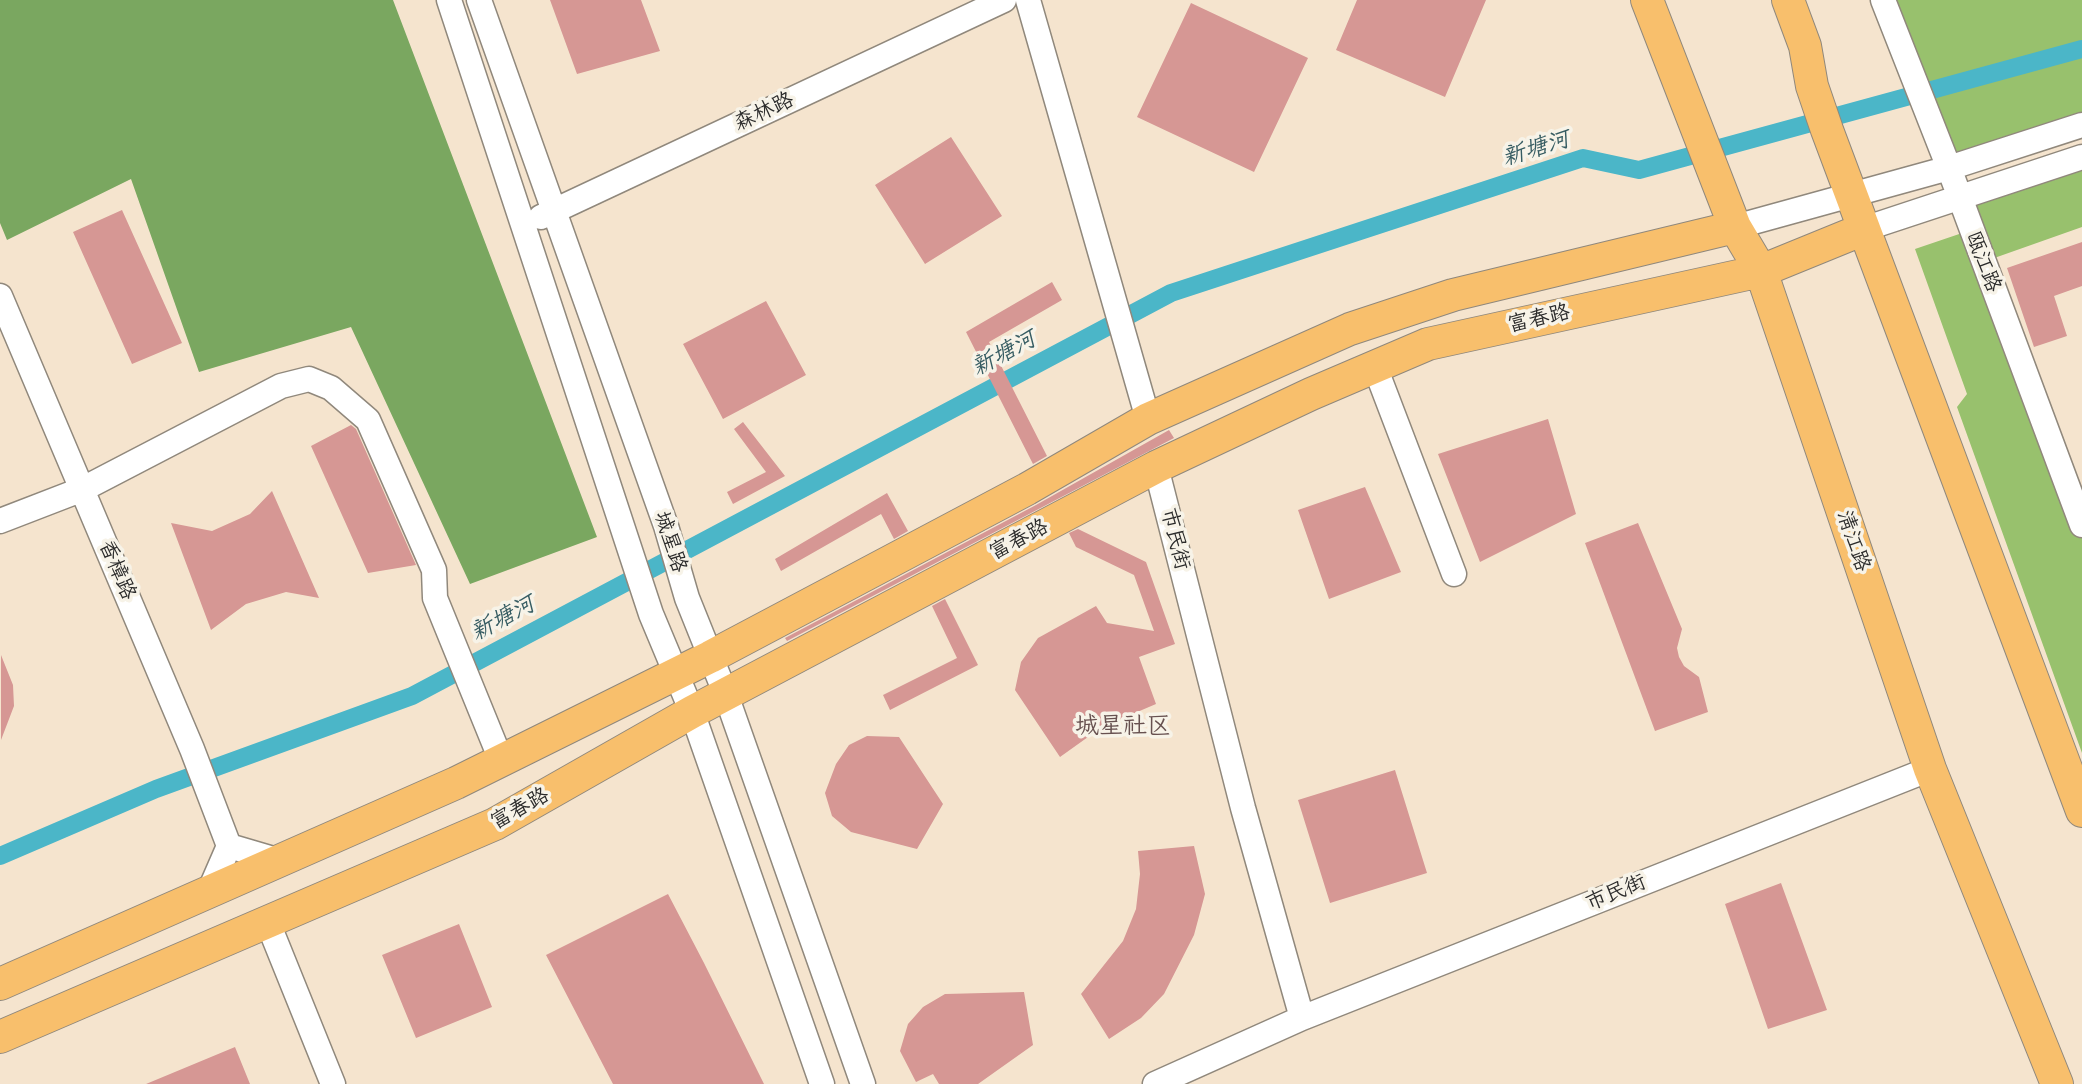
<!DOCTYPE html>
<html>
<head>
<meta charset="utf-8">
<style>
	body { margin:0 }
	canvas { display:block; background:#f5e4ce }
</style>
</head>
<body>
<canvas width="2082" height="1084"></canvas>
<script>
const ctx = document.querySelector('canvas').getContext('2d');
ctx.lineJoin = 'round';
function paint(path, color) { ctx.fillStyle = color; ctx.fill(path, 'evenodd'); }
const toPath = rows => new Path2D(rows.map(r => 'M' + r).join(''));
function trace(path, color, width, dash) { ctx.strokeStyle = color; ctx.lineWidth = width; ctx.lineCap = dash ? 'butt' : 'round'; ctx.setLineDash(dash || []); ctx.stroke(path); }
function write(font, color, halo, rows, align = 'center') {
  ctx.font = font + ' "Patrick Hand","LXGW WenKai TC",sans-serif'; ctx.lineWidth = 7; ctx.setLineDash([]); ctx.textBaseline = 'middle'; ctx.strokeStyle = halo; ctx.fillStyle = color; for (const [text, x, y, turn = 0] of rows) {
    ctx.save(); ctx.translate(x, y); ctx.rotate((+turn || 0) * Math.PI / 180); ctx.textAlign = isNaN(turn) ? turn : align; if (halo) ctx.strokeText(text, 0, 0); ctx.fillText(text, 0, 0); ctx.restore();
  }
}
paint(toPath([
	[1891,0,2082,0,2082,115,1953,157],
	[2082,157,2082,227,1983,262,2070,492,2082,489,2082,753,1957,407,1967,394,1915,249,1971,230,1958,196]
]), '#98c16d');
paint(toPath([
	[0,0,393,0,597,537,470,584,351,327,199,372,131,179,7,240,0,223]
]), '#7aa760');
trace(toPath([
	[0,856,156,789,412,696,1171,293,1583,158,1639,170,2082,49]
]), '#4bb6c8', 18);
paint(toPath([
	[550,0,641,0,660,51,577,74],
	[1357,0,1486,0,1445,97,1336,50],
	[1191,3,1308,58,1254,172,1137,117],
	[951,137,1002,216,925,264,875,185],
	[122,210,182,343,132,364,73,232],
	[2082,242,2082,286,2054,296,2067,336,2034,347,2007,268],
	[1052,282,1062,300,989,342,1047,456,1033,464,966,332],
	[766,301,806,375,723,419,683,344],
	[1548,419,1576,514,1480,562,1438,454],
	[743,422,785,476,733,504,727,492,766,472,734,429],
	[351,425,356,429,416,565,368,573,311,446],
	[1169,430,1174,438,787,641,785,638,1036,505],
	[1365,487,1401,572,1329,599,1298,510],
	[272,491,319,598,286,592,246,604,211,630,171,523,212,531,250,514],
	[887,493,908,531,894,539,881,514,781,571,775,559],
	[1638,523,1682,629,1677,648,1679,657,1684,666,1699,677,1708,712,1655,731,1585,543],
	[1078,529,1146,562,1175,644,1139,657,1156,704,1102,727,1060,757,1015,690,1021,662,1038,638,1096,606,1107,623,1154,631,1134,575,1076,547,1069,533],
	[945,599,978,665,890,710,883,695,957,658,932,606],
	[1,655,13,685,14,706,1,740],
	[867,736,899,737,943,804,917,849,851,832,832,816,825,793,836,764,849,745],
	[1395,770,1427,873,1330,903,1298,800],
	[1194,846,1205,894,1194,935,1164,994,1141,1018,1109,1039,1081,994,1123,941,1136,909,1140,874,1138,851],
	[1781,883,1827,1010,1768,1029,1725,904],
	[668,894,704,963,764,1084,613,1084,546,955],
	[459,924,492,1007,416,1038,382,955],
	[1024,992,1033,1045,978,1084,939,1084,933,1074,916,1082,900,1051,908,1024,923,1007,945,994],
	[235,1047,250,1084,146,1084]
]), '#d69794');
const minor = toPath([
	[449,0,651,614,692,712,822,1084],
	[479,0,666,526,687,598,726,695,863,1084],
	[1028,0,1148,419],
	[1883,0,1949,168,2082,525],
	[541,217,1004,0],
	[1735,227,1949,168,2082,125],
	[1864,229,2082,157],
	[0,296,192,749,229,846,209,892],
	[1375,367,1454,574],
	[1156,467,1243,808,1302,1018],
	[0,521,83,489,281,386,309,379,331,388,368,420,434,570,435,598,501,760],
	[229,846,280,861],
	[268,923,333,1084],
	[1155,1084,1302,1018,1930,769]
]);
const major = toPath([
	[1647,0,1735,227,1761,271,1930,769,2057,1084],
	[1788,0,1805,46,1812,86,1827,130,2082,811],
	[0,984,456,783,710,657,1027,489,1148,419,1350,329,1453,295,1735,227],
	[0,1037,495,824,692,712,1156,467,1311,394,1428,344,1761,271,1864,229]
]);
trace(minor, '#90887c', 27);
trace(major, '#90887c', 34);
trace(minor, '#fff', 24);
trace(major, '#f8bf6c', 32);
write('21px', '#2b2b2b', '#f7f3e8', [
	["森林路",764,112,-25],
	["瓯江路",1983,262,69],
	["富春路",1539,319,-13],
	["市民街",1175,539,76],
	["富春路",1019,540,-28],
	["清江路",1853,541,71],
	["城星路",670,542,72],
	["香樟路",117,570,67],
	["富春路",520,809,-29],
	["市民街",1616,893,-22]
]);
write('italic 23px', '#365c62', '#f7f3e8', [
	["新塘河",1536,149,-17],
	["新塘河",1004,354,-28],
	["新塘河",503,619,-28]
]);
write('24px', '#675150', '#f7f3e8', [
	["城星社区",1123,727]
]);
</script>
</body>
</html>
